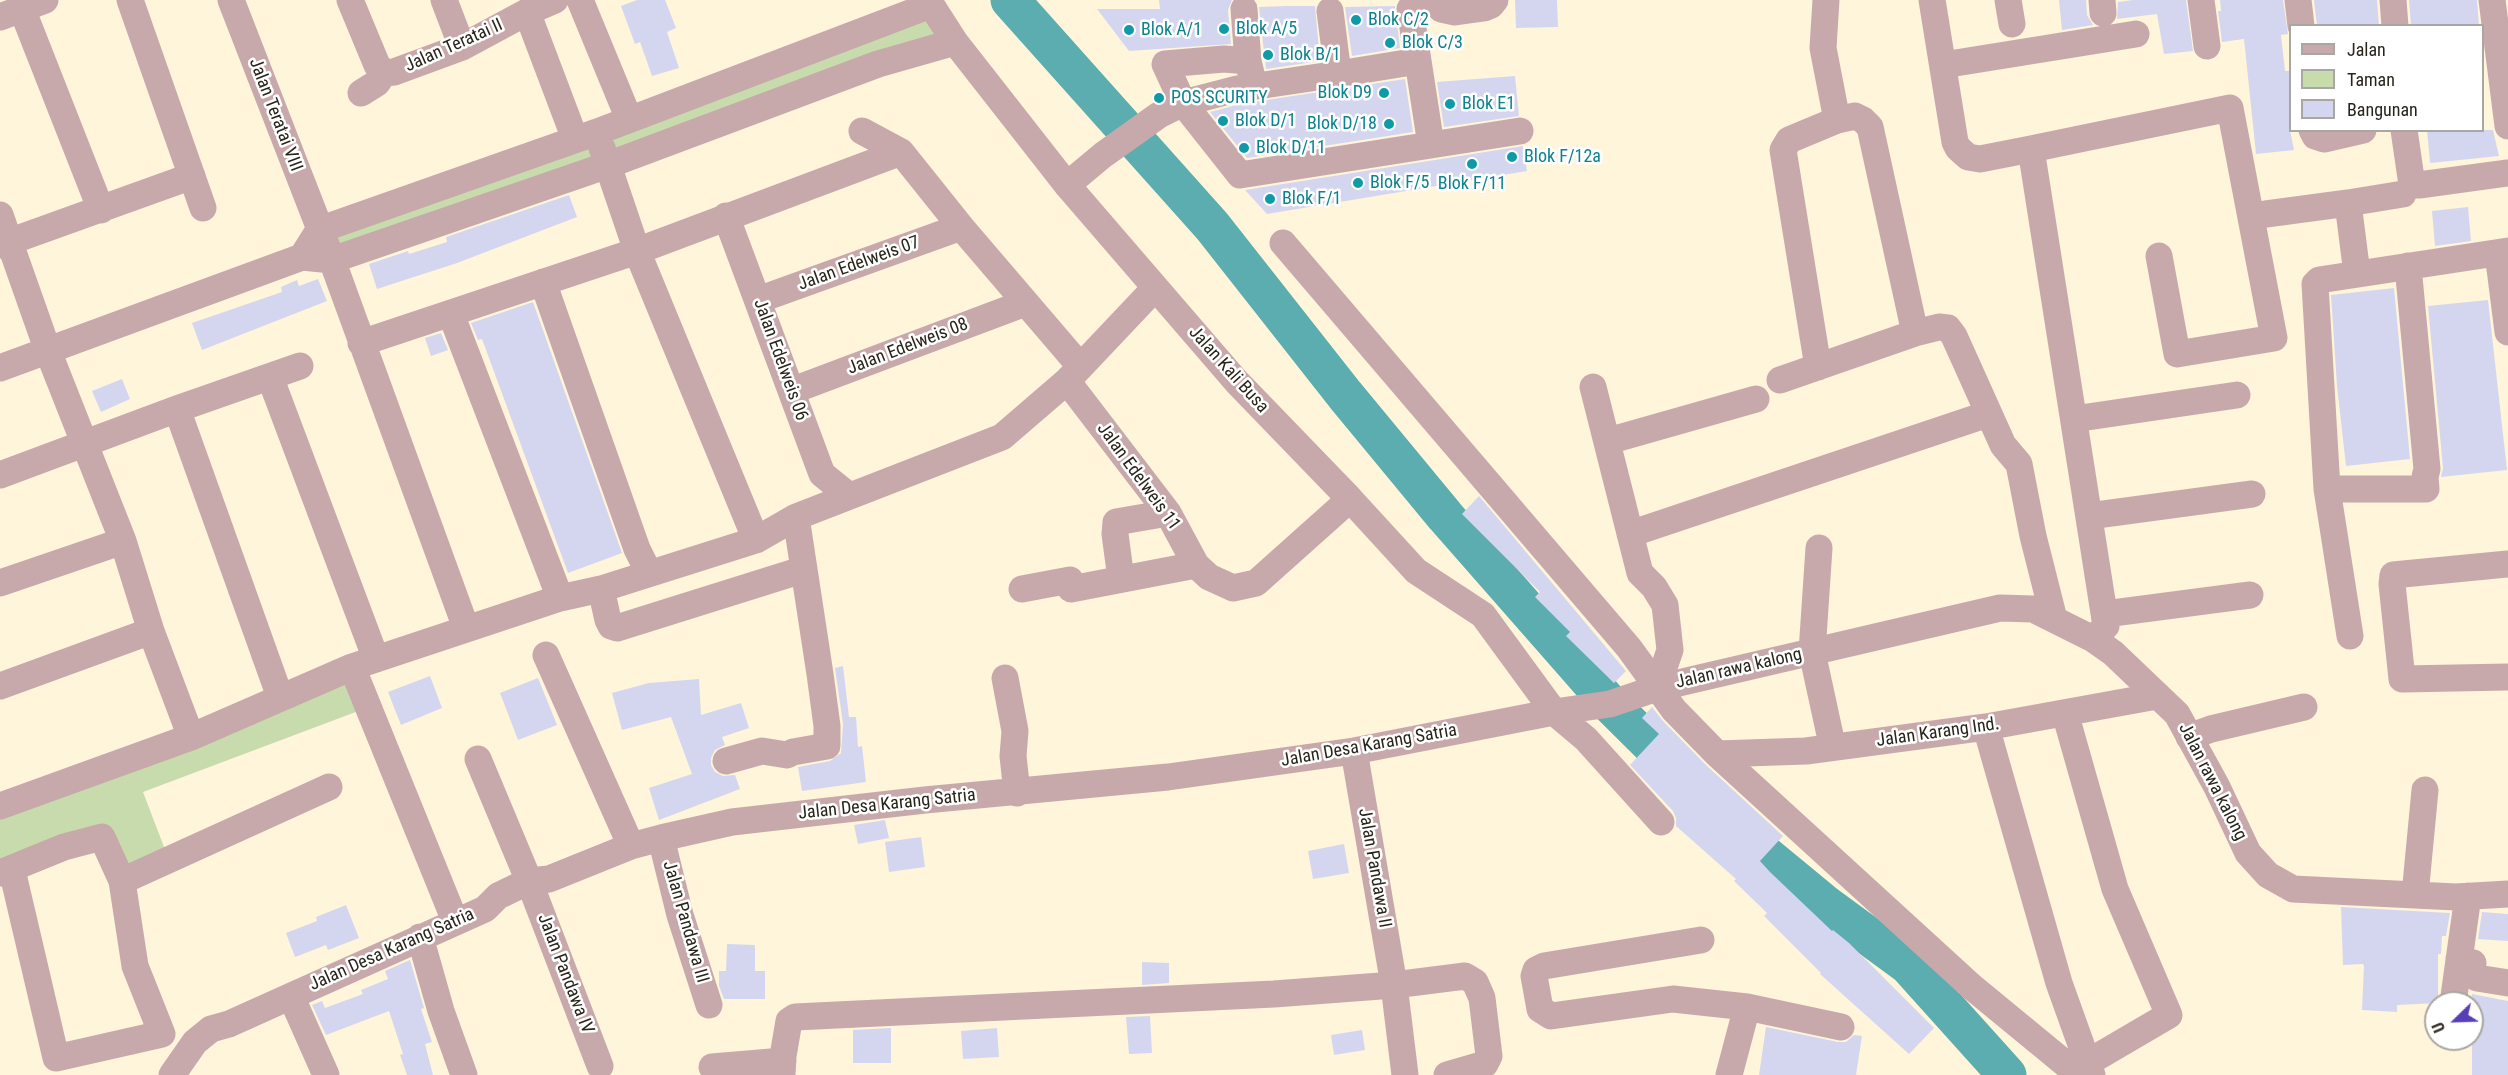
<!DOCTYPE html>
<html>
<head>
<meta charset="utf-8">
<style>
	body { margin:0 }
	#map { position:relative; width:2508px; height:1075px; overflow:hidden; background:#fef5db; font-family:"Roboto Condensed",sans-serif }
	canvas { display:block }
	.legend { position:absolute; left:2289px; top:24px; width:195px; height:108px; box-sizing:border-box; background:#fff; border:2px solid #a9a7a3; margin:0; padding:8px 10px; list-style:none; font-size:18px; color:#27241a }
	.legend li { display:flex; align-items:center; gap:12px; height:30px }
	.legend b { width:30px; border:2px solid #a9a7a3 }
	.north { position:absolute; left:2424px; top:991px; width:60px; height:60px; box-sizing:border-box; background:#fff; border:2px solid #a9a7a3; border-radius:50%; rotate:247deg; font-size:16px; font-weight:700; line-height:24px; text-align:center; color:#27241a }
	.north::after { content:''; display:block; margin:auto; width:21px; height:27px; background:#573fb7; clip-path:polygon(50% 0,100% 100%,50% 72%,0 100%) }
</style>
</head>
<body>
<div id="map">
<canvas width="2508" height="1075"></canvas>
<ul class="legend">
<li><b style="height:8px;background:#c8a9ab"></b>Jalan</li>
<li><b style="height:16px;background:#c8dbac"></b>Taman</li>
<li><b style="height:16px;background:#d4d6f0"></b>Bangunan</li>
</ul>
<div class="north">U</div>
</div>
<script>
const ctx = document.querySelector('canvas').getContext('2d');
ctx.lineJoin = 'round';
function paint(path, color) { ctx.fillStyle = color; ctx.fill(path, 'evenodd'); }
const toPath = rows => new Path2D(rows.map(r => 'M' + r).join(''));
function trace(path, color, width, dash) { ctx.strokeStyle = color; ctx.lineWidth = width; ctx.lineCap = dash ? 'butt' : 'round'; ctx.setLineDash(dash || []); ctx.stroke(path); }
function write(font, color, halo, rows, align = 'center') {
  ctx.font = font + ' "Roboto Condensed",sans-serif'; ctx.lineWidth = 5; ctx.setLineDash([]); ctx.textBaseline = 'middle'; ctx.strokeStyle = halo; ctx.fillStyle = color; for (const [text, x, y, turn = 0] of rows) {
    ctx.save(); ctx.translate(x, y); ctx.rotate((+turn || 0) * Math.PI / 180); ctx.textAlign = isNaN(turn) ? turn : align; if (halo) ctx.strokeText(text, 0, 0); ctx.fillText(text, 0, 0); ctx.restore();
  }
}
paint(toPath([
	[931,5,955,42,332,260,319,230],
	[352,667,369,707,143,792,169,860,122,881,102,837,0,873,0,806]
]), '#c8dbac');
trace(toPath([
	[1010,0,1212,226,1345,395,1445,516,1610,704,1746,839,1826,905,1908,965,2007,1075]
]), '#5badaf', 39);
paint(toPath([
	[637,0,665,0,676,28,667,32,679,68,652,76,640,42,635,44,621,6],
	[1159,0,1232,0,1228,10,1231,44,1129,51,1097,9,1160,9],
	[1515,0,1557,0,1558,27,1516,28],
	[2059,0,2086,0,2087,15,2093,25,2062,30],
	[2133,0,2186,0,2193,51,2164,54,2157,14,2117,19,2118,2],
	[2220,0,2283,0,2288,34,2281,35,2285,71,2289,71,2290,130,2294,150,2256,154,2244,39,2222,42,2218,11,2221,11],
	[2314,0,2377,0,2379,26,2317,26],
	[2409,0,2477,0,2479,26,2411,26],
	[1286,6,1315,6,1320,61,1266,69,1259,7],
	[1395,6,1400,48,1352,56,1345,7],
	[1515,76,1519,116,1444,127,1437,82],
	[1405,79,1413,132,1247,158,1210,112,1240,104],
	[2427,130,2493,130,2499,156,2430,163],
	[1523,146,1527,171,1267,214,1245,190],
	[569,195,577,217,457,263,377,289,369,264,408,251,409,254,447,242,446,237],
	[2468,207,2471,241,2435,246,2432,211],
	[318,279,327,301,202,350,192,323,282,292,281,287,297,280,299,286],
	[2394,288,2410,459,2346,466,2337,386,2331,295],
	[2488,300,2507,470,2441,477,2443,468,2428,306],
	[533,302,622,553,568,573,482,339,478,340,471,323],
	[441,333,448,350,431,356,425,338],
	[122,379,130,399,101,412,92,391],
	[1479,496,1626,671,1614,683,1566,636,1570,632,1535,597,1540,592,1462,514],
	[843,666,849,717,856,717,858,747,862,746,866,782,802,791,798,767,830,761,841,753,843,724,835,668],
	[430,676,442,708,401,725,388,692],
	[538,678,557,725,518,740,500,693],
	[699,679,701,715,741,703,749,728,722,737,725,745,715,750,711,758,711,765,715,772,723,776,735,775,740,789,659,820,649,788,692,774,671,717,622,730,612,693,649,683],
	[1652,707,1663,721,1706,765,1783,836,1760,861,1770,872,1832,931,1833,930,1849,943,1934,1028,1909,1054,1820,974,1821,973,1764,916,1767,913,1734,881,1736,879,1676,826,1676,818,1673,811,1630,765,1659,734,1642,718],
	[885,820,889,838,858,844,854,825],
	[921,837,925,867,889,872,885,842],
	[1344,844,1349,873,1313,879,1308,851],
	[346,905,359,938,328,950,326,945,295,957,286,933,317,921,316,917],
	[2341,907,2450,913,2446,936,2442,936,2441,954,2438,954,2438,1003,2397,1005,2397,1012,2362,1010,2364,966,2363,964,2343,965],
	[2482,912,2508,914,2508,941,2478,939],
	[727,944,755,945,755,971,765,971,765,999,724,999,719,986,719,971,726,971],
	[410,960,424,1008,421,1009,432,1042,425,1044,433,1075,407,1075,400,1055,403,1054,389,1011,326,1035,312,1005,322,1001,325,1008,363,994,361,990,388,979,385,971],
	[1142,962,1169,963,1169,983,1142,985],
	[2472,994,2508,1001,2508,1075,2472,1075],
	[1150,1016,1152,1053,1129,1054,1126,1017],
	[1766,1027,1838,1042,1846,1042,1854,1035,1862,1036,1856,1075,1759,1075],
	[891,1028,891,1063,853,1063,853,1030],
	[997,1028,999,1057,963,1059,961,1031],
	[1362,1030,1365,1050,1334,1055,1331,1035]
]), '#d4d6f0');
trace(toPath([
	[130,0,203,208],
	[231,0,332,260,466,628],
	[350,0,377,65,384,73],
	[444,0,462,47],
	[580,0,629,119],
	[928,0,955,42,1067,185,1236,381,1350,499,1416,571,1483,615,1554,712,1586,739,1661,822],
	[1434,0,1441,9,1455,12,1484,8,1491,5,1495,0],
	[1826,0,1823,48,1837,120],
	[1932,0,1955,142,1958,148,1968,157,1980,159,2031,149],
	[2008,0,2012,24],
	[2102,0,2103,13],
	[2201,0,2207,46],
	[2298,0,2301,26],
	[2393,0,2395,26],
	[2492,0,2508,126],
	[22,9,101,210],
	[1244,9,1248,61],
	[1410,9,1431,145],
	[1330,11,1338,74],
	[527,12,575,139],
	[0,17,45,0],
	[1943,65,2136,34],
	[384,73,394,72,462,47,527,12,555,0],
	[1254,86,1248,61,1224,59,1165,64,1183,103,1237,89,1338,74,1418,61],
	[361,93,377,83,384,73],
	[2312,130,2315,136,2324,139,2363,130],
	[2404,130,2411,178,2419,185,2508,173],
	[862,131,901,152,961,227,1080,366],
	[602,148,637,251,756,540],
	[1067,185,1103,155,1159,115,1183,103,1240,175,1520,131],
	[2348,203,2403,194],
	[2266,214,2348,203,2357,274],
	[0,215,48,351,123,541,151,631,191,737],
	[726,216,822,474,848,495],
	[1283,243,1629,648,1674,710,1717,754,1972,987,2079,1075],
	[0,245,192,176],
	[2498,253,2508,332],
	[302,257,319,230,597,132,931,5],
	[543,282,637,549,649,573],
	[758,300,961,227],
	[451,314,560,598],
	[361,343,637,251,901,152],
	[1818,367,1783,150,1789,140,1837,120,1855,116,1863,120,1870,127,1915,333],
	[0,368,302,257,332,260,608,165,878,64,955,42],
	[270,377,376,659],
	[1780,380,1915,333,1939,327,1948,328,1954,336,2003,445,2019,464,2033,536,2054,619],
	[1067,381,1168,513,1196,565,1209,577,1233,588,1256,583,1350,499],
	[1593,387,1640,573,1654,587,1665,605,1670,650,1657,688],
	[791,391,1025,303],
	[177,409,280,697],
	[2074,419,2237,395],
	[1608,441,1756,399],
	[0,475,177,409,300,366],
	[2327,489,2426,489,2425,477,2427,469,2408,266],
	[2089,516,2252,494],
	[1630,534,1988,414],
	[1819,548,1812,652,1830,735],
	[2508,564,2393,575,2392,584,2402,679,2508,677],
	[1121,579,1115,534,1116,522,1168,513],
	[0,583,123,541],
	[601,589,608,620,611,626,617,628,802,570],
	[1022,589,1070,580,1071,589,1196,565],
	[2105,614,2250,595],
	[2350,636,2327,489,2315,284,2319,280,2508,251],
	[2093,639,2106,626,2031,149,2230,108,2274,338,2177,354,2159,256],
	[546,655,631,846],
	[352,667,455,921],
	[1005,678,1015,731,1013,756,1017,793],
	[0,686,151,631],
	[2065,713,2115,889,2169,1015,2087,1063],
	[1986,727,2059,983,2092,1075],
	[2189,737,2211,729,2304,707],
	[1354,751,1394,985,1405,1075],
	[1717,754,1806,751,1986,727,2157,696],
	[478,759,529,881,600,1066],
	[726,761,762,751,787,755,793,752,827,746,827,726,820,674,796,517],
	[0,806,191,737,352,667,560,598,601,589,756,540,796,517,1002,437,1067,381,1155,288],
	[661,838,680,915,709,1005],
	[0,873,64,847,102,837,122,881,135,966,162,1034,56,1058,12,870],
	[122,881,329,787],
	[2415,895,2425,790],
	[420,937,441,1011,464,1075],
	[1701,940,1544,966,1536,970,1534,976,1540,1009,1551,1016,1673,999,1747,1007,1841,1027],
	[2459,959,2473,963,2472,971,2477,978,2508,983],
	[291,996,326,1075],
	[2453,1003,2468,896],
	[712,1067,783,1061],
	[172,1075,195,1042,211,1029,229,1024,485,909,498,896,529,881,549,879,631,846,661,838,732,822,925,800,1168,777,1354,751,1554,712,1610,704,1657,688,2000,608,2033,609,2093,639,2113,653,2177,714,2217,787,2248,853,2268,875,2293,889,2456,897,2508,894],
	[782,1075,783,1056,789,1021,795,1017,1274,994,1394,985,1465,976,1475,982,1482,998,1489,1056,1485,1064,1447,1075],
	[1729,1075,1747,1007]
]), '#c8a9ab', 27);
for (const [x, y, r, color] of [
	[1356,20,6,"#0f9aa8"],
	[1224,29,6,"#0f9aa8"],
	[1129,30,6,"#0f9aa8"],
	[1390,43,6,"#0f9aa8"],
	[1268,55,6,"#0f9aa8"],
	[1384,93,6,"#0f9aa8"],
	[1159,98,6,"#0f9aa8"],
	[1450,104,6,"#0f9aa8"],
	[1223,121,6,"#0f9aa8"],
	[1389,124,6,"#0f9aa8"],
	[1244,148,6,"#0f9aa8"],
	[1512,157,6,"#0f9aa8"],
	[1472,164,6,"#0f9aa8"],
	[1358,183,6,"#0f9aa8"],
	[1270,199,6,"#0f9aa8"]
]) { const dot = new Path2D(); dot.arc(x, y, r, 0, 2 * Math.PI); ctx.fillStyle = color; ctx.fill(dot); trace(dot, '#fff', 2); }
write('18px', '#0d838f', '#fff', [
	["Blok C/2",1368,20],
	["Blok A/5",1236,29],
	["Blok A/1",1141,30],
	["Blok C/3",1402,43],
	["Blok B/1",1280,55],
	["Blok D9",1372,93,"right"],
	["POS SCURITY",1171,98],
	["Blok E1",1462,104],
	["Blok D/1",1235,121],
	["Blok D/18",1377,124,"right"],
	["Blok D/11",1256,148],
	["Blok F/12a",1524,157],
	["Blok F/5",1370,183],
	["Blok F/11",1472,184,"center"],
	["Blok F/1",1282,199]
], 'left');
write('18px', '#27241a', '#fff', [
	["Jalan Teratai II",454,46,-24],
	["Jalan Teratai VIII",275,115,69],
	["Jalan Edelweis 07",859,264,-20],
	["Jalan Edelweis 08",908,347,-21],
	["Jalan Edelweis 06",780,360,70],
	["Jalan Kali Busa",1228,370,48],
	["Jalan Edelweis 11",1138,477,54],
	["Jalan rawa kalong",1739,669,-13],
	["Jalan Karang Ind.",1938,733,-8],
	["Jalan Desa Karang Satria",1369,746,-10],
	["Jalan rawa kalong",2212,782,63],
	["Jalan Desa Karang Satria",887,805,-6],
	["Jalan Pandawa II",1374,868,80],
	["Jalan Pandawa III",685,922,74],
	["Jalan Desa Karang Satria",392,950,-24],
	["Jalan Pandawa IV",565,974,69]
]);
</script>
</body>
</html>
